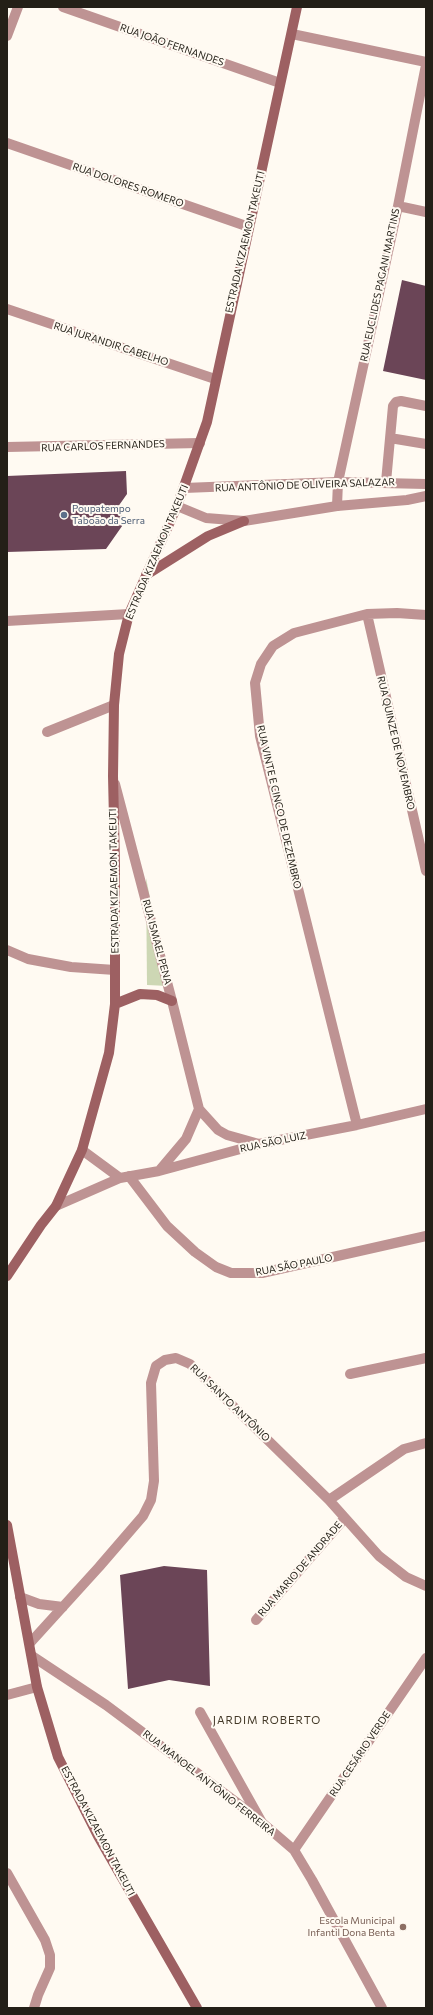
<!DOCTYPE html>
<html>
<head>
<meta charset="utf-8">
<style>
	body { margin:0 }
	#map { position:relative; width:433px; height:2015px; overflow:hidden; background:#fffaf2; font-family:Commissioner,sans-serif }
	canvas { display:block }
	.frame { position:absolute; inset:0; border:8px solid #231f17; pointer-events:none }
</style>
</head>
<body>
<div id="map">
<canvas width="433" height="2015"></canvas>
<div class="frame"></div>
</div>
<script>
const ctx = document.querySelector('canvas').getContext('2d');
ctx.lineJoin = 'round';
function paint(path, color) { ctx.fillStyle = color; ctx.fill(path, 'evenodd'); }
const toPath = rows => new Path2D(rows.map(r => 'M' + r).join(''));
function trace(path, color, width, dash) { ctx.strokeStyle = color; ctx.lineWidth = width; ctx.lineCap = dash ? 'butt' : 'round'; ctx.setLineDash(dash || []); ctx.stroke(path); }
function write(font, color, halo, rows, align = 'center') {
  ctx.font = font + ' Commissioner,sans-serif'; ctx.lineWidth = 4; ctx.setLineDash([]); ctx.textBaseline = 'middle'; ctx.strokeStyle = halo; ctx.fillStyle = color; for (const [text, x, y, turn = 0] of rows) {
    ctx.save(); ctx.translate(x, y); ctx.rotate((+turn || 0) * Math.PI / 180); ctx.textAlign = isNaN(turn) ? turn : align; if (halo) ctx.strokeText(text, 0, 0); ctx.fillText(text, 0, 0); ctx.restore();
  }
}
paint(toPath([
	[146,878,168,986,147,985]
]), '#cdd7b4');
paint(toPath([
	[402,280,426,286,426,380,383,371],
	[126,471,127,494,115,511,127,519,106,549,7,552,7,476],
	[164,1566,207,1570,210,1686,169,1680,128,1689,120,1575]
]), '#6b4557');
trace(toPath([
	[390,438,426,444],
	[386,482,393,406,396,402,401,401,426,406],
	[47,732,114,705],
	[200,1712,261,1821]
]), '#be9393', 10);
trace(toPath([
	[292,34,426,62],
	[7,36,18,7],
	[7,143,249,227],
	[398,206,426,212],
	[7,309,215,379],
	[7,447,200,443],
	[337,506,338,482,398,206,426,65],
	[367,614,426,871],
	[115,784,172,1001,199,1109,218,1130,227,1135,259,1144],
	[7,950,28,959,71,967,115,970],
	[357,1125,260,736,255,683,261,664,273,646,294,633,367,614,397,613,426,615],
	[82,1150,120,1178],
	[159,1171,186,1139,199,1109],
	[129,1176,167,1226,195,1252,216,1267,231,1273,262,1273,426,1236],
	[56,1206,120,1178,159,1171,259,1144,357,1125,426,1109],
	[350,1374,426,1358],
	[329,1500,404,1449,426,1443],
	[20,1597,39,1604,63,1607],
	[256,1620,344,1519],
	[30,1643,99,1567,143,1516,151,1500,154,1481,151,1383,156,1366,165,1360,176,1358,190,1364,329,1500,379,1556,406,1577,426,1586],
	[32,1656,106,1705,252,1814,294,1850,312,1880,382,2008],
	[7,1695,37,1687],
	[294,1850,426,1658],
	[7,1873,45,1940,50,1955,50,1968,38,1995,34,2008]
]), '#be9393', 10);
trace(toPath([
	[63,7,280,83],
	[184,488,338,482,426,484],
	[177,506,206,518,244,521,337,506,407,500,426,496],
	[7,621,129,614]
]), '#be9393', 10);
trace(toPath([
	[146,575,208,536,244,521],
	[115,1004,140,994,157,995,172,1001],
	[7,1276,41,1225,56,1206,82,1150,109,1053,115,1004,115,864,113,776,114,705,119,654,129,614,177,506,207,422,297,7],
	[7,1525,37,1687,58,1757,98,1836,197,2008]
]), '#9d6062', 10);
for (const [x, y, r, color] of [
	[64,515,4,"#5c6f8a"],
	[403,1927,4,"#8d6e63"]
]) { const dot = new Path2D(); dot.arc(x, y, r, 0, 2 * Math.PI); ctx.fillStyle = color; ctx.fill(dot); trace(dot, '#fffaf2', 1.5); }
write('10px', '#231f17', '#fffaf2', [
	["RUA JOÃO FERNANDES",172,45,19],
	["RUA DOLORES ROMERO",128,185,19],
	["ESTRADA KIZAEMON TAKEUTI",245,242,-77],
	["RUA EUCLIDES PAGANI MARTINS",380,285,-78],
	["RUA JURANDIR CABELHO",111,344,18],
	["RUA CARLOS FERNANDES",103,446,-2],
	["RUA ANTÔNIO DE OLIVEIRA SALAZAR",305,485,-2],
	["ESTRADA KIZAEMON TAKEUTI",157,552,-67],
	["RUA QUINZE DE NOVEMBRO",396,743,77],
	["RUA VINTE E CINCO DE DEZEMBRO",279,807,77],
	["ESTRADA KIZAEMON TAKEUTI",114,881,-91],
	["RUA ISMAEL PENA",157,942,75],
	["RUA SÃO LUIZ",273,1142,-12],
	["RUA SÃO PAULO",294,1265,-11],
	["RUA SANTO ANTÔNIO",230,1403,44],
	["RUA MARIO DE ANDRADE",300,1569,-49],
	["RUA CESÁRIO VERDE",360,1754,-56],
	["RUA MANOEL ANTÔNIO FERREIRA",209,1783,38],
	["ESTRADA KIZAEMON TAKEUTI",98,1831,62]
]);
write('10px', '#4e5e75', '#fffaf2', [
	["Poupatempo",72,509],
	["Taboão da Serra",72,521]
], 'left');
write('10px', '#785e54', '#fffaf2', [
	["Escola Municipal",395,1921],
	["Infantil Dona Benta",395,1933]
], 'right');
ctx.letterSpacing = '1px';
write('11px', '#433928', '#fffaf2', [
	["JARDIM ROBERTO",267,1720]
]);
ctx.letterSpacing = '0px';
</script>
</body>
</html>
